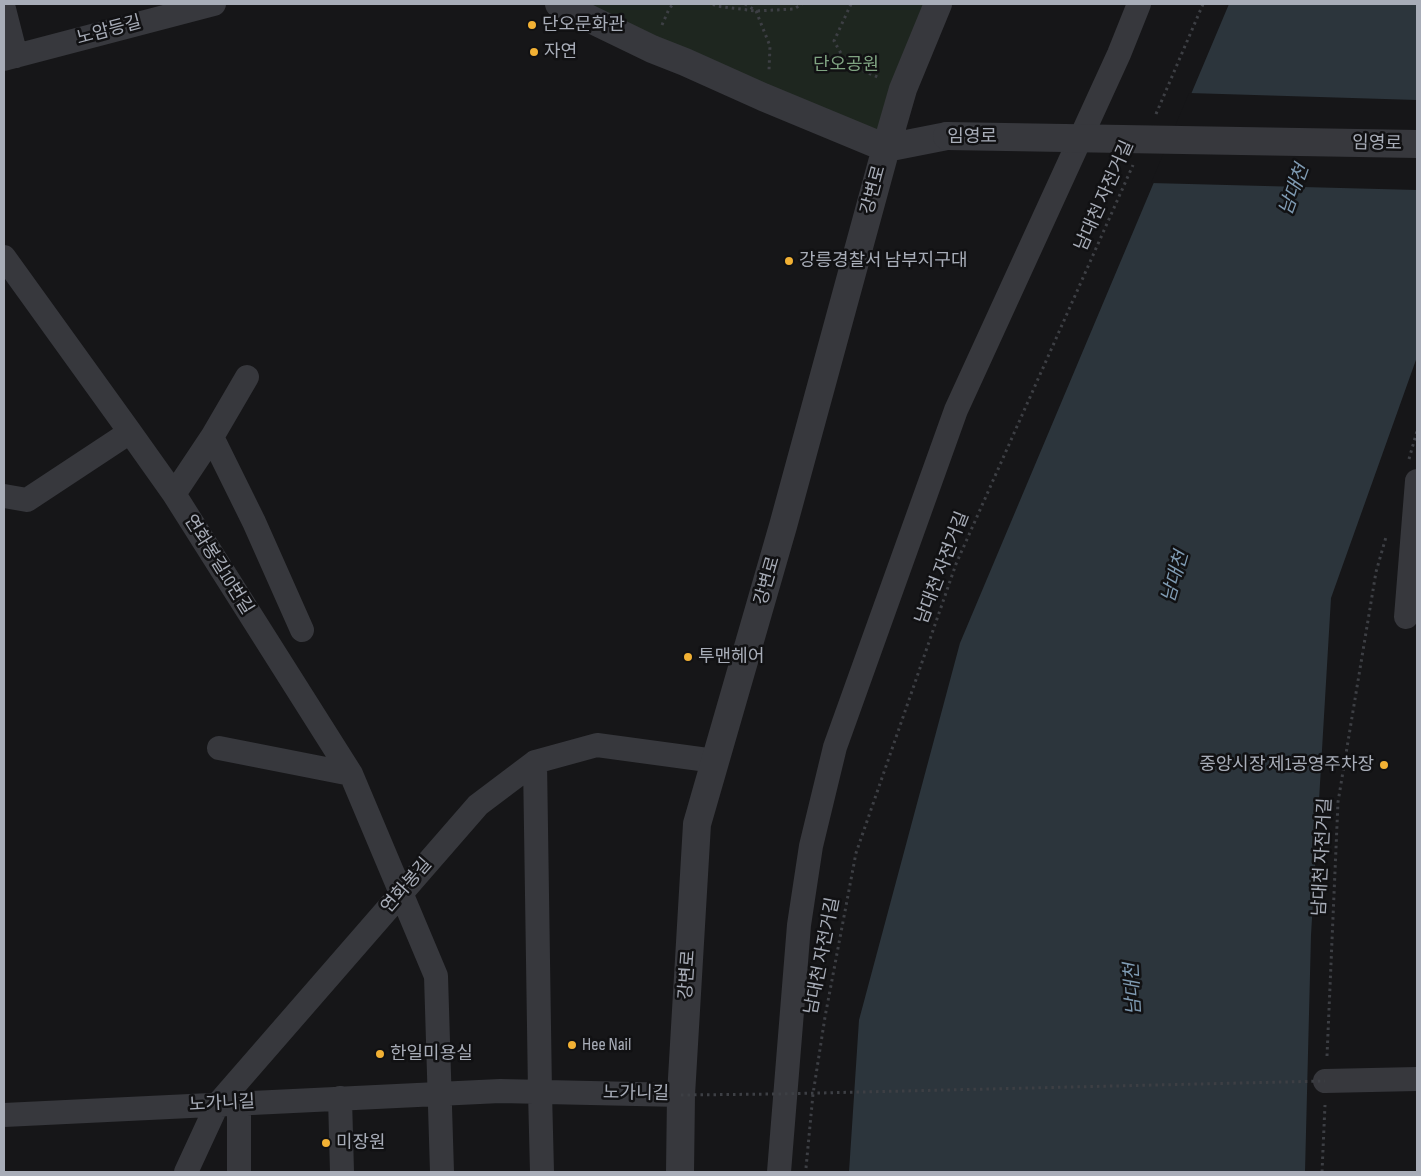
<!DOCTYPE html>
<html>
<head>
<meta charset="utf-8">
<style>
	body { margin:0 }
	#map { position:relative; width:1421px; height:1176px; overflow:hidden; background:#161618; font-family:"Sofia Sans Condensed",sans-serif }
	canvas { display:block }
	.frame { position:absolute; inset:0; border:5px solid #a8adb8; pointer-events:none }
</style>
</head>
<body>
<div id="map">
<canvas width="1421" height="1176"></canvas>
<div class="frame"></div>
</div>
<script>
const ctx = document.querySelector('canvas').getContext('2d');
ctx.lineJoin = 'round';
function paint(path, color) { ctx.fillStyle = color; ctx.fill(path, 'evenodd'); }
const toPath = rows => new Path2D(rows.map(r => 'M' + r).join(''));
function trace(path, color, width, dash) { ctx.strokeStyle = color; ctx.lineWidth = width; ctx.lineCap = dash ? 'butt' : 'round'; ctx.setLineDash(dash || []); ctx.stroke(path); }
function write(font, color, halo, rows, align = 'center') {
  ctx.font = font + ' "Sofia Sans Condensed","Noto Sans KR",sans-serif'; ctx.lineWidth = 5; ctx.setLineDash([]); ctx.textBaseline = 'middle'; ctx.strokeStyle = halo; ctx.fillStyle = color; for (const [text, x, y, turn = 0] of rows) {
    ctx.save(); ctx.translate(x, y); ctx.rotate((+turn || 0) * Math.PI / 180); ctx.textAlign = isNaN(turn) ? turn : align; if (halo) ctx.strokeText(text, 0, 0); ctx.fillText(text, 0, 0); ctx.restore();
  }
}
paint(toPath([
	[559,4,936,4,886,148]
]), '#1e261f');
paint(toPath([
	[1229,4,1417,4,1417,357,1331,598,1311,935,1305,1172,849,1172,859,1020,960,643]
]), '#2c353c');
paint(toPath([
	[1189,93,1417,100,1417,190,1151,183]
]), '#161618');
trace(toPath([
	[713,4,716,6,756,11,794,9,802,4],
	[745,4,756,11,770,46,769,70],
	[851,4,834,41,847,64,880,78],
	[662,25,669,9,673,4],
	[1156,114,1203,4],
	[1409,459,1417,431],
	[1327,1056,1338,802,1376,572,1386,537],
	[806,1168,813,1094,825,1017,856,853,956,564,1133,165],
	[1322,1172,1325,1105]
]), '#3d3f44', 3, [2.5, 4]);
trace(toPath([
	[4,9,16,56],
	[4,59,214,4],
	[4,257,130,432,174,494,351,774,436,976,442,1172],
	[212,437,254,522,302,630],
	[174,494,212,437,247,377],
	[4,496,27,500,130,432],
	[1406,617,1417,481],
	[219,748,351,774],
	[535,762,540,1092,542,1172],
	[1325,1081,1417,1079],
	[340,1098,342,1172],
	[4,1115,500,1091,681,1095],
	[186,1172,217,1105,478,805,535,762,597,745,715,761],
	[239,1172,239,1104],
	[779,1172,799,925,811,846,835,747,956,410,1119,54,1139,4]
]), '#37383d', 24);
trace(toPath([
	[559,4,652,49,685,62,763,97,886,148,947,136],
	[680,1172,681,1095,697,824,783,526,886,148,903,89,938,4]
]), '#37383d', 28);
trace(toPath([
	[681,1095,777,1094,1325,1081]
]), '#3d3f44', 3, [2.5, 4]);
trace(toPath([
	[947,136,1417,144]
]), '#37383d', 28);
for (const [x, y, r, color] of [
	[532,25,5,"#f2b134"],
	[534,52,5,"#f2b134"],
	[789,261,5,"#f2b134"],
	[688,657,5,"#f2b134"],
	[1384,765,5,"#f2b134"],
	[572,1045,5,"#f2b134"],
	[380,1054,5,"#f2b134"],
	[326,1143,5,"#f2b134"]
]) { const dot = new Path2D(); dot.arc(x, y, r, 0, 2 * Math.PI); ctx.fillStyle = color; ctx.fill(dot); trace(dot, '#111113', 2); }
write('18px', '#a8adb8', '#111113', [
	["단오문화관",542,25],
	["자연",544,52],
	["강릉경찰서 남부지구대",799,261],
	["투맨헤어",698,657],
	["중앙시장 제1공영주차장",1374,765,"right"],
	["Hee Nail",582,1045],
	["한일미용실",390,1054],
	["미장원",336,1143]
], 'left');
write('18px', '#a8adb8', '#111113', [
	["노암등길",109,31,-15],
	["임영로",972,137],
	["임영로",1377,144,1],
	["강변로",874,190,-75],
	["남대천 자전거길",1105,196,-66],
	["연화봉길10번길",218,565,58],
	["남대천 자전거길",943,568,-69],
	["강변로",768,581,-74],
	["남대천 자전거길",1323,857,-87],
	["연화봉길",407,886,-49],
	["남대천 자전거길",823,956,-79],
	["강변로",688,975,-86],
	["노가니길",636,1094,1],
	["노가니길",222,1104,-3]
]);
write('18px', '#7fa381', '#111113', [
	["단오공원",846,65]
]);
write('italic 19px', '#7f9bb3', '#111113', [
	["남대천",1295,190,-70],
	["남대천",1176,577,-74],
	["남대천",1134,989,-93]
]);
</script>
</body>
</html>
